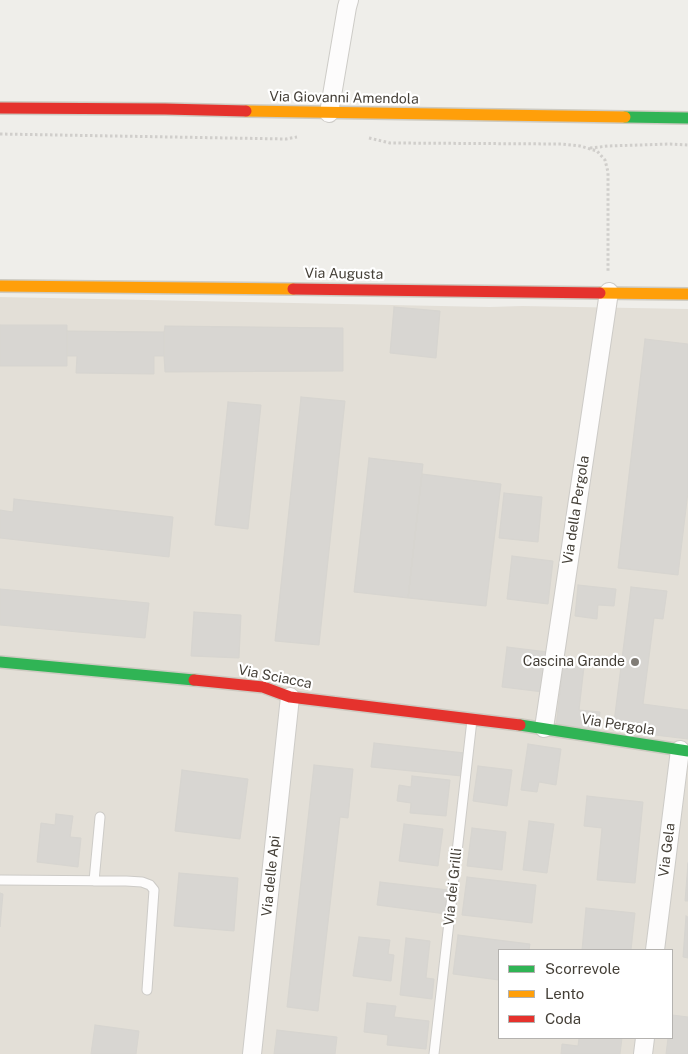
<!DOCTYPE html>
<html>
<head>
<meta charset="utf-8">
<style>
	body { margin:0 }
	#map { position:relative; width:688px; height:1054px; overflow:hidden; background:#efeeea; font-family:"Public Sans",sans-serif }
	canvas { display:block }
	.legend { position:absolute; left:498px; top:949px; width:175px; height:90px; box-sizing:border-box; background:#fff; border:1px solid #b4b2af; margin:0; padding:6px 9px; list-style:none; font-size:15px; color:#443f37 }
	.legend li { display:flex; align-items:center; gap:10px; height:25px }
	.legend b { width:25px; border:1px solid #b4b2af }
</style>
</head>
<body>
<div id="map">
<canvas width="688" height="1054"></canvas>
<ul class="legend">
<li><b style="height:6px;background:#30b455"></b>Scorrevole</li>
<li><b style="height:6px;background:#ff9f0a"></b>Lento</li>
<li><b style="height:6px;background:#e5322d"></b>Coda</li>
</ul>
</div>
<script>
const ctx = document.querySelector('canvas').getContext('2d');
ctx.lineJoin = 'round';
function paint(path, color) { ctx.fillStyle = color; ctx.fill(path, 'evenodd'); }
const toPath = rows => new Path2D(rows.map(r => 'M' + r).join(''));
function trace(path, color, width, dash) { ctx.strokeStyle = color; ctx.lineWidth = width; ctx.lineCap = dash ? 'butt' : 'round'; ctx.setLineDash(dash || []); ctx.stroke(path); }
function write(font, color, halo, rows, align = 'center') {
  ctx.font = font + ' "Public Sans",sans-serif'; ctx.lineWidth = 4.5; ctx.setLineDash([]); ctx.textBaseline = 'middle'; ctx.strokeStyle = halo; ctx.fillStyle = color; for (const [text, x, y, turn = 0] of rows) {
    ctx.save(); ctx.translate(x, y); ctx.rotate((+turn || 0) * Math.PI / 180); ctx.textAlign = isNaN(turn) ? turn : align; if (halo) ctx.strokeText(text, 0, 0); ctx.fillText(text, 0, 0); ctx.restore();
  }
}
paint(toPath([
	[0,297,490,307,522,306,688,309,688,1054,0,1054],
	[499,950,672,950,672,1038,499,1038]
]), '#e3dfd7');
const building = toPath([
	[394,307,440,311,436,358,390,353,394,307],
	[0,325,67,325,67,366,0,366,0,325],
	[165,326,343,328,343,371,165,372,164,356,164,332,165,326],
	[67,331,164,332,164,356,154,356,154,374,76,373,77,356,67,356,67,331],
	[645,339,688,344,688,492,678,575,618,568,645,339],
	[301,397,345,401,319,645,275,641,301,397],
	[228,402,261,405,248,529,215,525,228,402],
	[369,458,423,464,408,598,354,592,369,458],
	[422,474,501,484,486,606,408,598,422,474],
	[504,493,542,497,538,542,499,538,504,493],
	[14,499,173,517,169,557,0,538,0,510,13,512,14,499],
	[512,556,553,561,548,604,507,599,512,556],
	[578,585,616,589,614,606,598,605,597,619,575,616,578,585],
	[631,587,667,591,663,619,654,618,643,704,688,710,688,739,613,730,631,587],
	[0,589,149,603,145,638,0,625,0,589],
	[194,612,241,615,239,658,191,656,194,612],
	[507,647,548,652,543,692,502,687,507,647],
	[563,665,584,667,579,710,600,712,598,730,556,726,563,665],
	[374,743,465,753,462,776,371,767,374,743],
	[528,744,561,749,556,785,539,782,537,792,521,790,528,744],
	[314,765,353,769,348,818,340,817,318,1011,287,1007,314,765],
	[478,766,512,770,507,806,473,801,478,766],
	[182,770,248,779,240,839,175,831,182,770],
	[412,776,450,780,446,816,410,813,411,803,397,801,399,785,411,787,412,776],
	[587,796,643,802,635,883,597,880,602,828,584,826,587,796],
	[56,814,73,816,70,837,81,838,78,867,37,862,41,823,55,825,56,814],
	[529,821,554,824,547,873,523,870,529,821],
	[404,824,443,829,438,866,399,861,404,824],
	[472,828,506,832,502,870,467,866,472,828],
	[688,863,688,901,685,901,688,863],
	[179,873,238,878,234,931,174,926,179,873],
	[467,877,536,885,532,923,462,915,467,877],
	[380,882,449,890,446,914,377,905,380,882],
	[0,893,3,894,0,927,0,893],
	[586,908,635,913,631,950,582,950,586,908],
	[686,916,688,917,688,958,683,957,686,916],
	[458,935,530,944,529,950,499,950,499,980,453,974,458,935],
	[359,937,390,940,388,954,394,955,391,981,353,976,359,937],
	[406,938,430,941,426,978,434,979,432,999,400,995,406,938],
	[367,1003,396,1006,394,1017,429,1021,426,1049,387,1045,388,1035,364,1032,367,1003],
	[672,1015,688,1017,688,1054,666,1054,668,1038,672,1038,672,1015],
	[95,1025,139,1031,136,1054,91,1054,95,1025],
	[277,1030,337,1037,335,1054,274,1054,277,1030],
	[579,1038,622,1038,620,1054,561,1054,562,1044,578,1046,579,1038]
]);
paint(building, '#d8d6d2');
trace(building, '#d7d5d0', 1);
const lane = toPath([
	[0,880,126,881,142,882,150,885,154,890,147,990],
	[94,881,100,817],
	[434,1054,472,720]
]);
const street = toPath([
	[329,113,347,7,349,0],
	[544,728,609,292],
	[655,950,680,750],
	[252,1054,290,697],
	[643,1054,645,1038]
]);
const fast = toPath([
	[625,117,688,118],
	[0,662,194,680],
	[520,725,688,751]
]);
const slow = toPath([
	[246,111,625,117],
	[0,286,293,289],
	[600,293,688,294]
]);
const jam = toPath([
	[0,108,165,109,246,111],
	[293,289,600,293],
	[194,680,263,687,290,697,520,725]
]);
trace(lane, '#cdcbc7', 11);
trace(street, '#cdcbc7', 20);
trace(fast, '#cdcac1', 14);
trace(slow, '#cdcac1', 14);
trace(jam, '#cdcac1', 14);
trace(toPath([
	[0,134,286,139,297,137],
	[369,138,390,143,561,144,580,146,597,151,605,160,608,172,608,272],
	[590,148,608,146,670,144,688,145]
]), '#d0cecb', 3, [2.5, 2.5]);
trace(lane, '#fdfcfc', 9);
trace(street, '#fdfcfc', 18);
trace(fast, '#30b455', 11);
trace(slow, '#ff9f0a', 11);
trace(jam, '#e5322d', 11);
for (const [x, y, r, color] of [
	[635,662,5,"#807c76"]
]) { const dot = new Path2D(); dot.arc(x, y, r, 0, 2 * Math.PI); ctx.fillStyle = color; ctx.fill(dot); trace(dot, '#fff', 2); }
write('14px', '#443f37', '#fff', [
	["Via Giovanni Amendola",344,98,1],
	["Via Augusta",344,274,1],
	["Via della Pergola",576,510,-81],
	["Via Sciacca",275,677,11],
	["Via Pergola",618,725,9],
	["Via Gela",667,850,-83],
	["Via delle Api",271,876,-84],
	["Via dei Grilli",453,887,-84]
]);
write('14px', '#443f37', '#fff', [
	["Cascina Grande",625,662]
], 'right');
</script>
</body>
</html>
